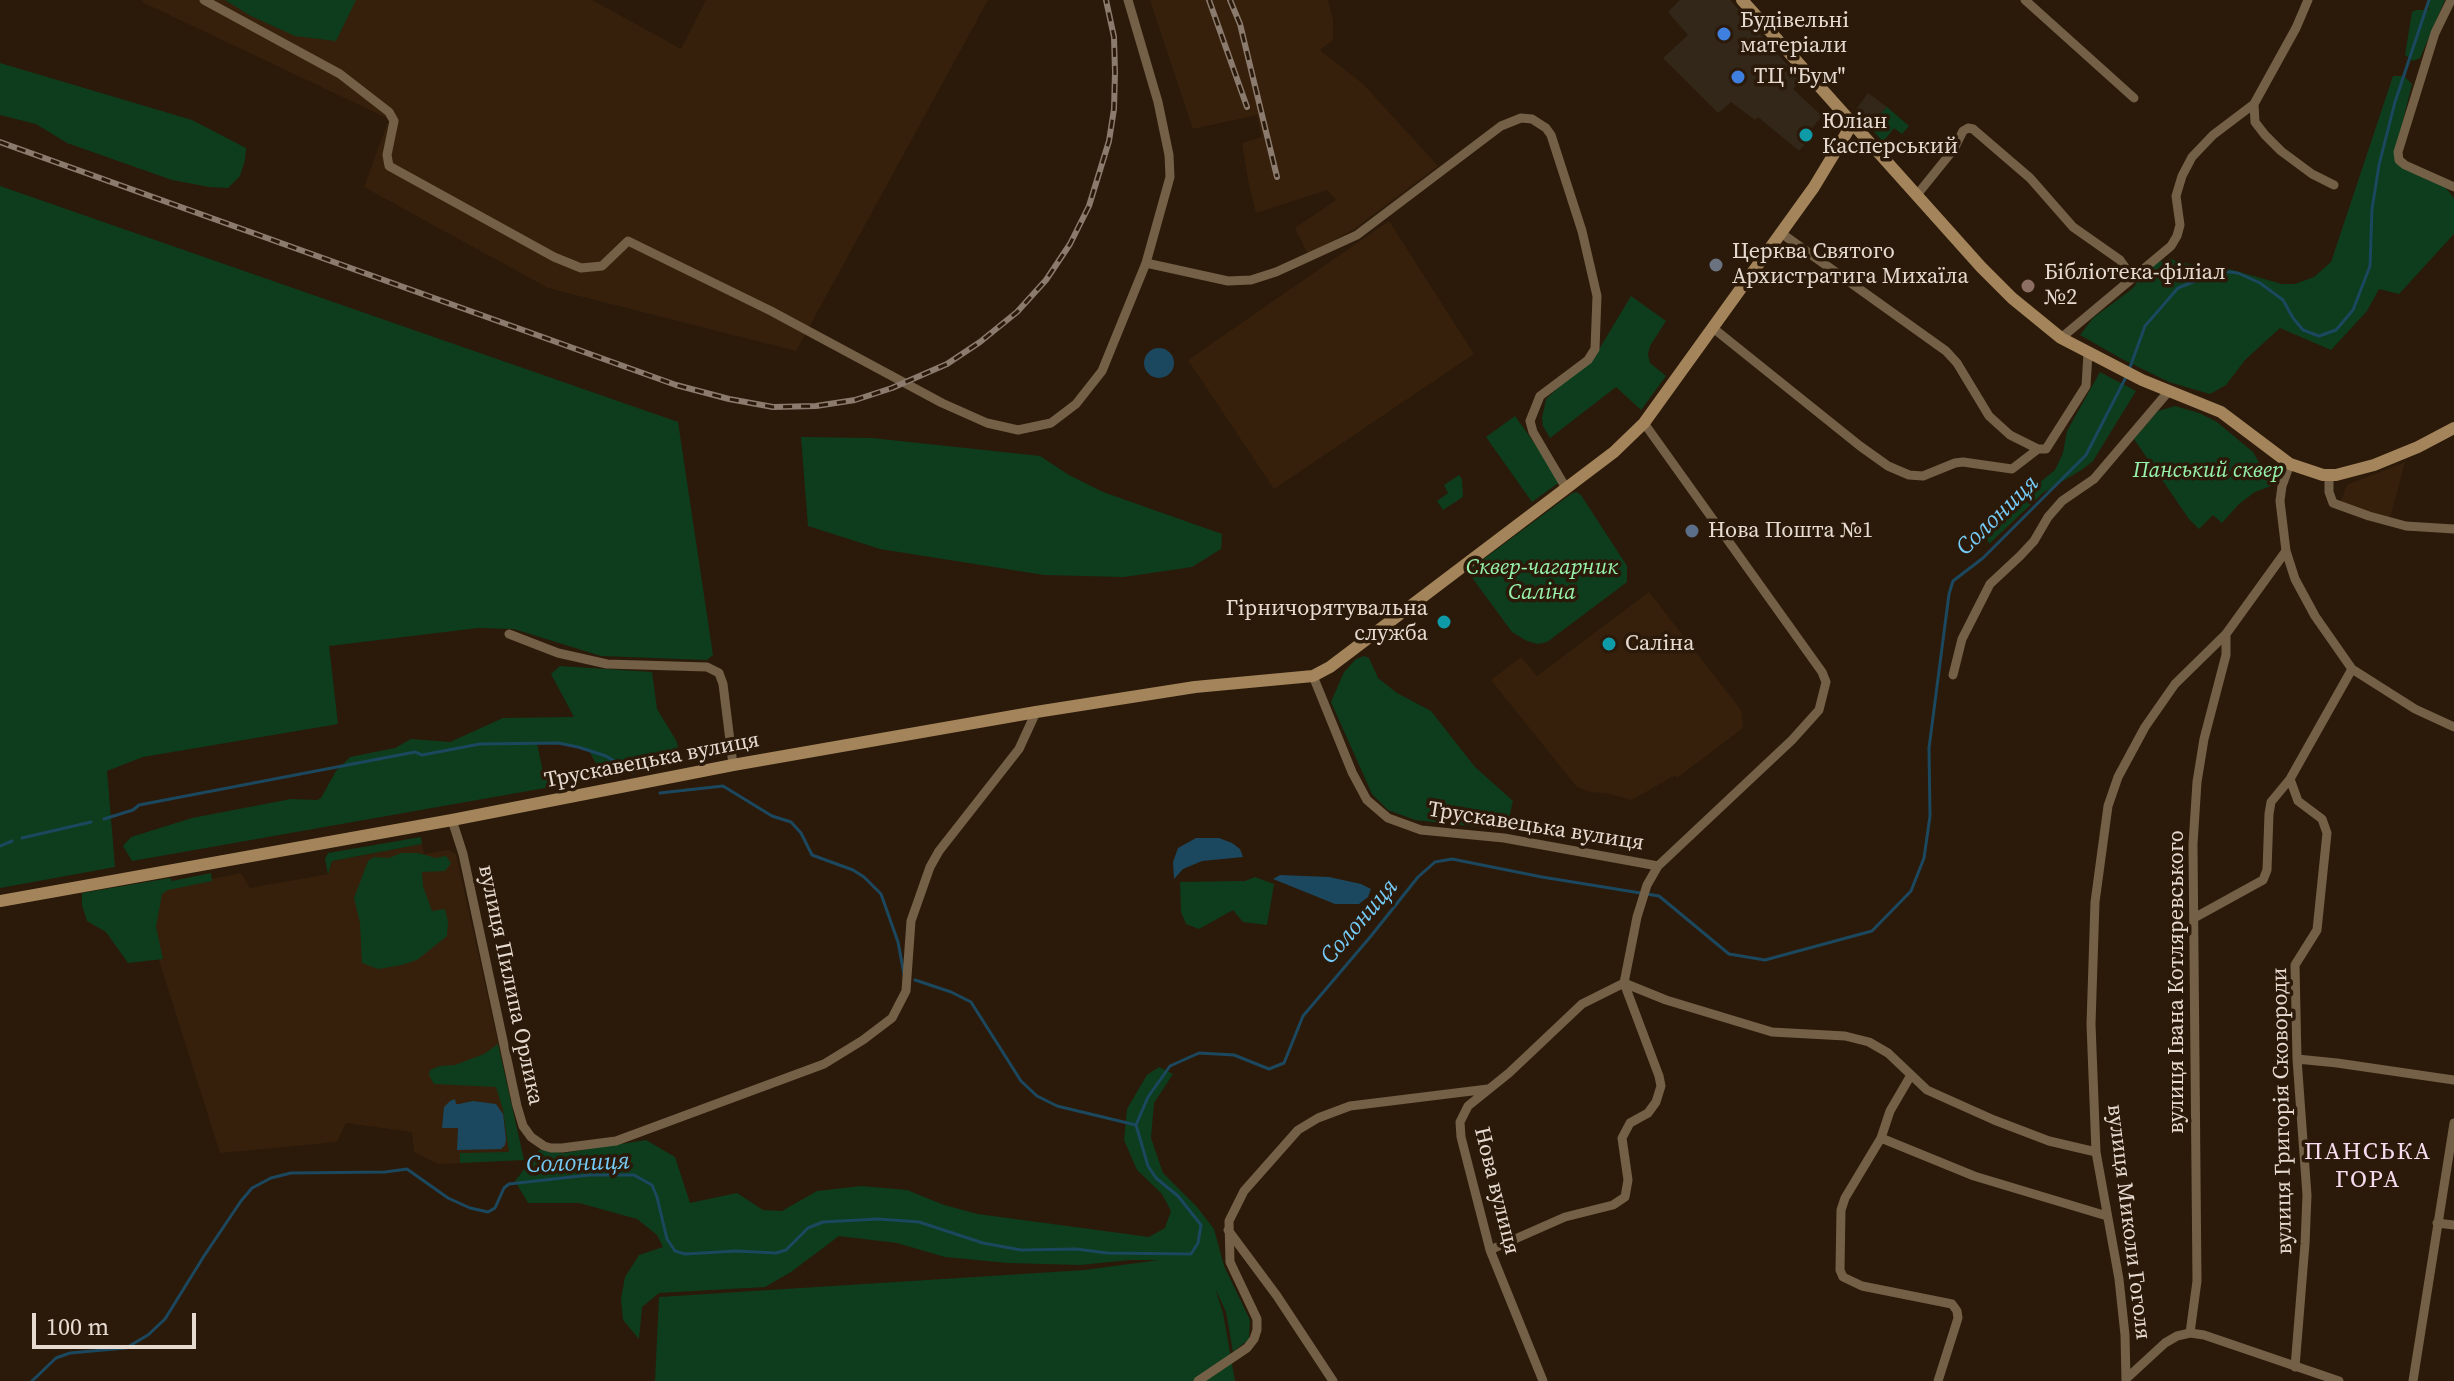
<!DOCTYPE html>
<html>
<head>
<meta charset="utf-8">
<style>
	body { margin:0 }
	#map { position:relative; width:2454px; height:1381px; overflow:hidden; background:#2b1a0a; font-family:"Source Serif 4",serif }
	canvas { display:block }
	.scale { position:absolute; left:32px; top:1313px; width:164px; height:36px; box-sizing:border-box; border:4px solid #e7dbd1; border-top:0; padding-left:10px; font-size:24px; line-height:28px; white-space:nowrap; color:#e7dbd1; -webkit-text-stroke:6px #2b1a0a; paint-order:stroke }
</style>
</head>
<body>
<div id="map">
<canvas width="2454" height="1381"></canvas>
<div class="scale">100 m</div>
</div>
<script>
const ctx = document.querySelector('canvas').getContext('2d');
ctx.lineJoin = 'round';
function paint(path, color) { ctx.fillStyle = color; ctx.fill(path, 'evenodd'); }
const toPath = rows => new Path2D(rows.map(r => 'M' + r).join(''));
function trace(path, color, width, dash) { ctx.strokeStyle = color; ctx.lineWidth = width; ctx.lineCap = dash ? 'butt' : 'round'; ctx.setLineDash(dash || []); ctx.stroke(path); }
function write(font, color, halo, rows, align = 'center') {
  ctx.font = font + ' "Source Serif 4",serif'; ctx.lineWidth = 7; ctx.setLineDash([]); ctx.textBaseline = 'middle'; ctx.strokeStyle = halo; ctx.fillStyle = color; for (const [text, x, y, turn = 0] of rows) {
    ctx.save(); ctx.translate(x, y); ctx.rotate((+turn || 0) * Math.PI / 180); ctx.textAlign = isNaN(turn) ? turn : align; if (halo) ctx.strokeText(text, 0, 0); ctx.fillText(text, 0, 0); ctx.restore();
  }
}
paint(toPath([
	[1680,0,1730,0,1799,78,1794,83,1796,86,1793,89,1822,116,1805,137,1805,144,1799,151,1758,117,1755,120,1731,102,1718,113,1663,58,1688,35,1668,12],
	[1868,93,1887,107,1869,126,1855,111]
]), '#332719');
paint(toPath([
	[143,0,592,0,681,49,706,0,988,0,796,351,548,288,364,187,389,119,142,2],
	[1150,0,1328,0,1333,20,1333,40,1320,50,1363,84,1438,166,1354,229,1308,254,1295,228,1336,200,1327,190,1256,213,1249,185,1242,143,1262,137,1257,115,1193,129],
	[1389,221,1474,354,1274,489,1188,360],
	[2405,462,2390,518,2340,503,2347,485],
	[1649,592,1741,710,1743,728,1677,778,1675,775,1632,800,1606,793,1589,792,1576,786,1491,680,1521,657,1537,676],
	[422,844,424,854,448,850,456,854,524,1160,439,1164,414,1152,412,1132,346,1123,337,1142,220,1153,138,894,241,873,250,888,329,874,332,861]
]), '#36200b');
paint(toPath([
	[225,0,356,0,336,41,295,36,251,16],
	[2428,0,2445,0,2420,58,2413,61,2405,55,2412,12,2416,10,2429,10],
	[0,63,192,120,246,148,245,160,240,176,228,188,209,187,172,180,67,143,36,124,0,115],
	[2393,76,2404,76,2412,84,2394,157,2445,187,2454,198,2454,234,2399,294,2379,289,2367,311,2331,350,2280,328,2245,360,2226,385,2210,394,2169,382,2122,359,2080,335,2093,318,2132,289,2143,275,2158,262,2171,259,2182,263,2229,269,2282,284,2295,284,2314,277,2331,262],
	[1887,107,1909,126,1902,134,1894,128,1883,142,1869,126],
	[0,186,678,422,713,655,707,660,601,656,514,629,478,628,329,646,338,724,143,757,107,771,115,867,0,888],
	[1631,296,1666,321,1650,346,1648,354,1650,363,1666,376,1641,410,1616,387,1550,438,1543,426,1542,418,1546,399,1598,351],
	[2100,372,2136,391,2093,461,2083,469,2043,493,1989,544,1986,537,2027,493,2055,470,2063,453,2067,431],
	[2175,406,2199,413,2217,422,2253,452,2266,474,2271,486,2255,492,2239,504,2222,523,2213,515,2199,529,2189,519,2134,439,2158,411],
	[1515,416,1561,481,1532,502,1486,437],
	[801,437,872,438,1040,456,1069,475,1103,492,1222,534,1221,549,1192,567,1124,577,1044,575,880,549,808,526],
	[1459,475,1462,479,1463,497,1443,510,1437,501,1448,493,1444,485],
	[1576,492,1581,495,1627,566,1627,582,1547,642,1538,644,1527,641,1512,632,1473,579,1471,573,1473,567,1571,494],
	[1364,656,1369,658,1378,678,1397,693,1431,711,1475,767,1513,801,1508,822,1503,828,1497,829,1415,820,1388,810,1372,794,1331,702,1344,672,1356,659],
	[560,666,652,672,657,709,677,742,680,764,600,778,598,767,588,749,558,743,537,743,544,777,561,775,562,785,132,861,123,846,131,837,192,818,291,799,317,800,321,798,336,771,350,757,395,748,411,739,450,742,503,718,574,717,551,674],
	[421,837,422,844,332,861,328,874,325,859,328,853],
	[401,853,418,853,436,858,446,856,451,863,445,871,422,872,423,886,432,911,445,909,448,922,447,936,417,960,402,965,378,969,362,963,360,923,354,898,368,861,374,857,389,858],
	[211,873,212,881,168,890,162,894,156,927,163,959,128,963,106,932,87,921,82,905,82,893,170,878,172,881],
	[1255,877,1274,884,1267,925,1243,922,1233,910,1199,929,1186,924,1181,912,1180,882,1245,881],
	[498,1044,524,1160,460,1163,460,1153,509,1152,503,1110,496,1087,434,1084,429,1075,430,1070,440,1066,455,1065,484,1054],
	[1159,1067,1173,1074,1154,1103,1151,1138,1163,1173,1197,1207,1214,1229,1224,1266,1250,1320,1249,1339,1233,1352,1226,1312,1215,1288,1223,1313,1235,1381,655,1381,659,1297,1085,1270,1159,1260,1130,1260,1080,1265,1008,1263,945,1257,897,1243,839,1236,791,1272,765,1287,659,1293,642,1307,639,1339,623,1320,621,1299,625,1277,639,1255,663,1247,657,1235,637,1219,579,1203,528,1203,515,1181,539,1150,564,1153,646,1140,675,1157,690,1203,737,1193,763,1210,782,1211,817,1191,861,1186,907,1190,944,1205,978,1214,1149,1237,1165,1228,1171,1211,1162,1194,1137,1170,1124,1140,1127,1109,1147,1075]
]), '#0d3d1d');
paint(toPath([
	'1144 363a15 15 0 1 1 30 0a15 15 0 1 1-30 0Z',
	[1196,838,1219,838,1232,843,1240,849,1243,857,1202,861,1183,869,1174,879,1173,862,1178,848],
	[1280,875,1329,877,1361,884,1371,889,1368,897,1359,904,1335,904,1273,879],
	[455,1099,456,1104,459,1104,473,1101,496,1104,503,1114,506,1139,505,1145,501,1149,457,1150,458,1128,442,1128,444,1107,450,1101]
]), '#1b485e');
trace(toPath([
	[2129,370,2145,326,2178,288,2220,271,2238,273,2260,283,2283,300,2293,318,2303,330,2319,336,2336,330,2353,310,2370,266,2372,209,2379,165,2395,102,2429,0],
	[660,793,723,786,772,816,791,822,801,833,812,855,853,870,864,877,881,894,898,942,904,974],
	[104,819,133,810,139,805,415,752,422,755,480,744,558,743,578,747,606,756,633,773],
	[22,838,91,822],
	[0,846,12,841],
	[915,980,951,992,971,1002,1021,1081,1037,1096,1057,1106,1136,1125],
	[32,1381,56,1358,70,1353,126,1348,148,1335,165,1319,204,1256,241,1201,252,1188,271,1178,291,1173,385,1172,407,1169,448,1198,470,1208,488,1212,495,1208,504,1188,509,1184,589,1175,634,1175,652,1185,657,1197,667,1239,675,1251,685,1254,736,1251,776,1253,786,1250,808,1228,823,1222,878,1219,919,1222,983,1243,1021,1250,1076,1249,1107,1253,1191,1254,1198,1243,1201,1225,1178,1196,1156,1178,1148,1166,1136,1125,1148,1097,1170,1066,1199,1053,1234,1055,1269,1069,1284,1063,1303,1016,1371,936,1418,877,1435,862,1452,859,1542,877,1659,896,1729,954,1765,960,1872,931,1911,891,1924,858,1930,816,1929,748,1949,594,1953,581,1983,558,2086,455,2126,377]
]), '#1b485e', 3);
trace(toPath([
	[204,0,340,74,389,112,394,121,387,155,389,166,554,257,581,268,602,266,628,241,771,311,942,403,987,423,1018,430,1051,423,1076,404,1102,371,1146,263,1170,177,1169,155,1158,102,1128,0],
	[2025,0,2134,98],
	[2451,0,2435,33,2398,152,2399,160,2405,165,2454,187],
	[2254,104,2255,122,2265,135,2281,151,2312,174,2334,185],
	[1916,196,1954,149,1963,131,1968,128,1973,129,2030,178,2073,227,2120,260,2132,277],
	[1781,233,1946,351,1957,363,1989,416,2010,435,2038,449,2046,449,2086,386,2088,353],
	[1146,263,1228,281,1251,280,1276,272,1357,235,1501,126,1521,118,1532,119,1546,128,1551,135,1582,231,1597,296,1595,349,1588,360,1540,396,1530,421,1533,432,1566,488],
	[1713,328,1860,446,1888,466,1909,475,1923,476,1955,463,1963,462,2012,469,2038,449],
	[2061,338,2171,246,2177,236,2180,225,2176,196,2182,176,2192,157,2213,135,2254,104,2296,28,2308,0],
	[2290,464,2282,486,2280,501,2286,551,2295,579,2315,616,2352,669,2415,709,2454,727],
	[2329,475,2329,492,2333,503,2369,516,2406,526,2454,529],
	[509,634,558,653,607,664,707,667,719,673,723,684,733,765],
	[1953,675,1962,639,1990,584,2020,556,2034,541,2048,517,2062,501,2094,479,2168,392],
	[1313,676,1352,772,1367,800,1388,818,1421,830,1504,838,1658,866],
	[452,820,463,854,517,1106,523,1126,531,1137,544,1146,551,1148,562,1148,616,1141,824,1064,863,1040,892,1018,906,991,911,921,930,867,939,851,1019,749,1036,712],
	[2194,918,2263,880,2267,870,2269,814,2271,802,2290,779],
	[1624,983,1637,917,1647,885,1658,866,1792,740,1819,710,1826,682,1822,672,1644,423],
	[1624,983,1666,1000,1772,1032,1845,1036,1869,1042,1888,1053,1927,1090,1994,1120,2049,1141,2096,1152],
	[2297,1059,2337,1063,2454,1080],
	[1911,1075,1890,1111,1881,1138,1845,1198,1841,1210,1840,1270,1843,1277,1862,1286,1952,1304,1957,1311,1958,1318,1938,1381],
	[1881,1138,1974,1176,2107,1216],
	[2437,1223,2454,1225],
	[1228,1230,1277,1296,1333,1381],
	[1490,1250,1565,1217,1613,1205,1625,1197,1628,1180,1622,1138,1630,1123,1648,1113,1656,1102,1661,1086,1659,1076,1624,983],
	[2190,1333,2197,1281,2193,844,2197,782,2204,739,2226,655,2226,634],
	[2295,1367,2305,1244,2307,1195,2297,1059,2295,965,2317,930,2327,833,2322,819,2298,801,2290,779,2352,669],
	[2127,1378,2165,1343,2177,1336,2190,1333,2204,1335,2339,1381],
	[1198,1381,1247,1348,1254,1339,1257,1330,1257,1319,1230,1262,1229,1221,1244,1191,1298,1130,1318,1118,1350,1106,1488,1089],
	[1543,1381,1490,1250,1461,1137,1460,1122,1468,1106,1509,1073,1582,1004,1624,983],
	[2126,1381,2125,1335,2119,1279,2096,1152,2091,1024,2095,902,2108,806,2118,777,2145,727,2175,684,2226,634,2286,551],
	[2413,1381,2454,1123]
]), '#736046', 9);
trace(toPath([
	[1742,0,1981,267,2012,298,2061,338,2142,380,2221,412,2290,464,2323,475,2336,475,2374,465,2418,447,2454,428],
	[0,901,452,820,733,765,1036,712,1195,687,1313,676,1330,667,1614,452,1644,423,1814,187,1852,124]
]), '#a4855b', 12);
const rail = toPath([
	[1209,0,1247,107],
	[1230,0,1240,24,1277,177],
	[0,142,676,385,729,399,773,407,816,406,855,400,892,388,947,364,980,342,1017,312,1046,280,1070,244,1089,206,1109,141,1114,109,1115,72,1114,37,1106,0]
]);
trace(rail, '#8a7b6e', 6);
trace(rail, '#2b1a0a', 3, [9]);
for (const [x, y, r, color] of [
	[1724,34,8,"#3f7fe0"],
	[1738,77,8,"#3f7fe0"],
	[1806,135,8,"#0f9aa8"],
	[1716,265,8,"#6b7280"],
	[2028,286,8,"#8d6e63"],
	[1692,531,8,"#5c6f8a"],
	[1444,622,8,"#0f9aa8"],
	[1609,644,8,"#0f9aa8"]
]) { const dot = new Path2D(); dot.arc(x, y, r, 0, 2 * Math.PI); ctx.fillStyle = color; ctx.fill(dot); trace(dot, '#2b1a0a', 3); }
write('22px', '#e7dbd1', '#2b1a0a', [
	["Будівельні",1740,21],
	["матеріали",1740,46],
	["ТЦ \"Бум\"",1754,77],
	["Юліан",1822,122],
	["Касперський",1822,147],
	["Церква Святого",1732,252],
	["Архистратига Михаїла",1732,277],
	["Бібліотека-філіал",2044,273],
	["№2",2044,298],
	["Нова Пошта №1",1708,531],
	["Гірничорятувальна",1428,609,"right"],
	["служба",1428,634,"right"],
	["Саліна",1625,644]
], 'left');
write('italic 22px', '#97f3ac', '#2b1a0a', [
	["Панський сквер",2208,471],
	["Сквер-чагарник",1542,568],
	["Саліна",1542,593]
]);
write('22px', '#e7dbd1', '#2b1a0a', [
	["Трускавецька вулиця",652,761,-11],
	["Трускавецька вулиця",1536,827,9],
	["вулиця Івана Котляревського",2177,982,-90],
	["вулиця Пилипа Орлика",510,985,78],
	["вулиця Григорія Сковороди",2283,1111,-91],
	["Нова вулиця",1496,1191,76],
	["вулиця Миколи Гоголя",2128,1222,83]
]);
write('italic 24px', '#75ccf9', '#2b1a0a', [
	["Солониця",1998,516,-44],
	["Солониця",1360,922,-49],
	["Солониця",578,1164,-2]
]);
ctx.letterSpacing = '2px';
write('24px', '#f7dbee', '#2b1a0a', [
	["ПАНСЬКА",2368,1153],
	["ГОРА",2368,1181]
]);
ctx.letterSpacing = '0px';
</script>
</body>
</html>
